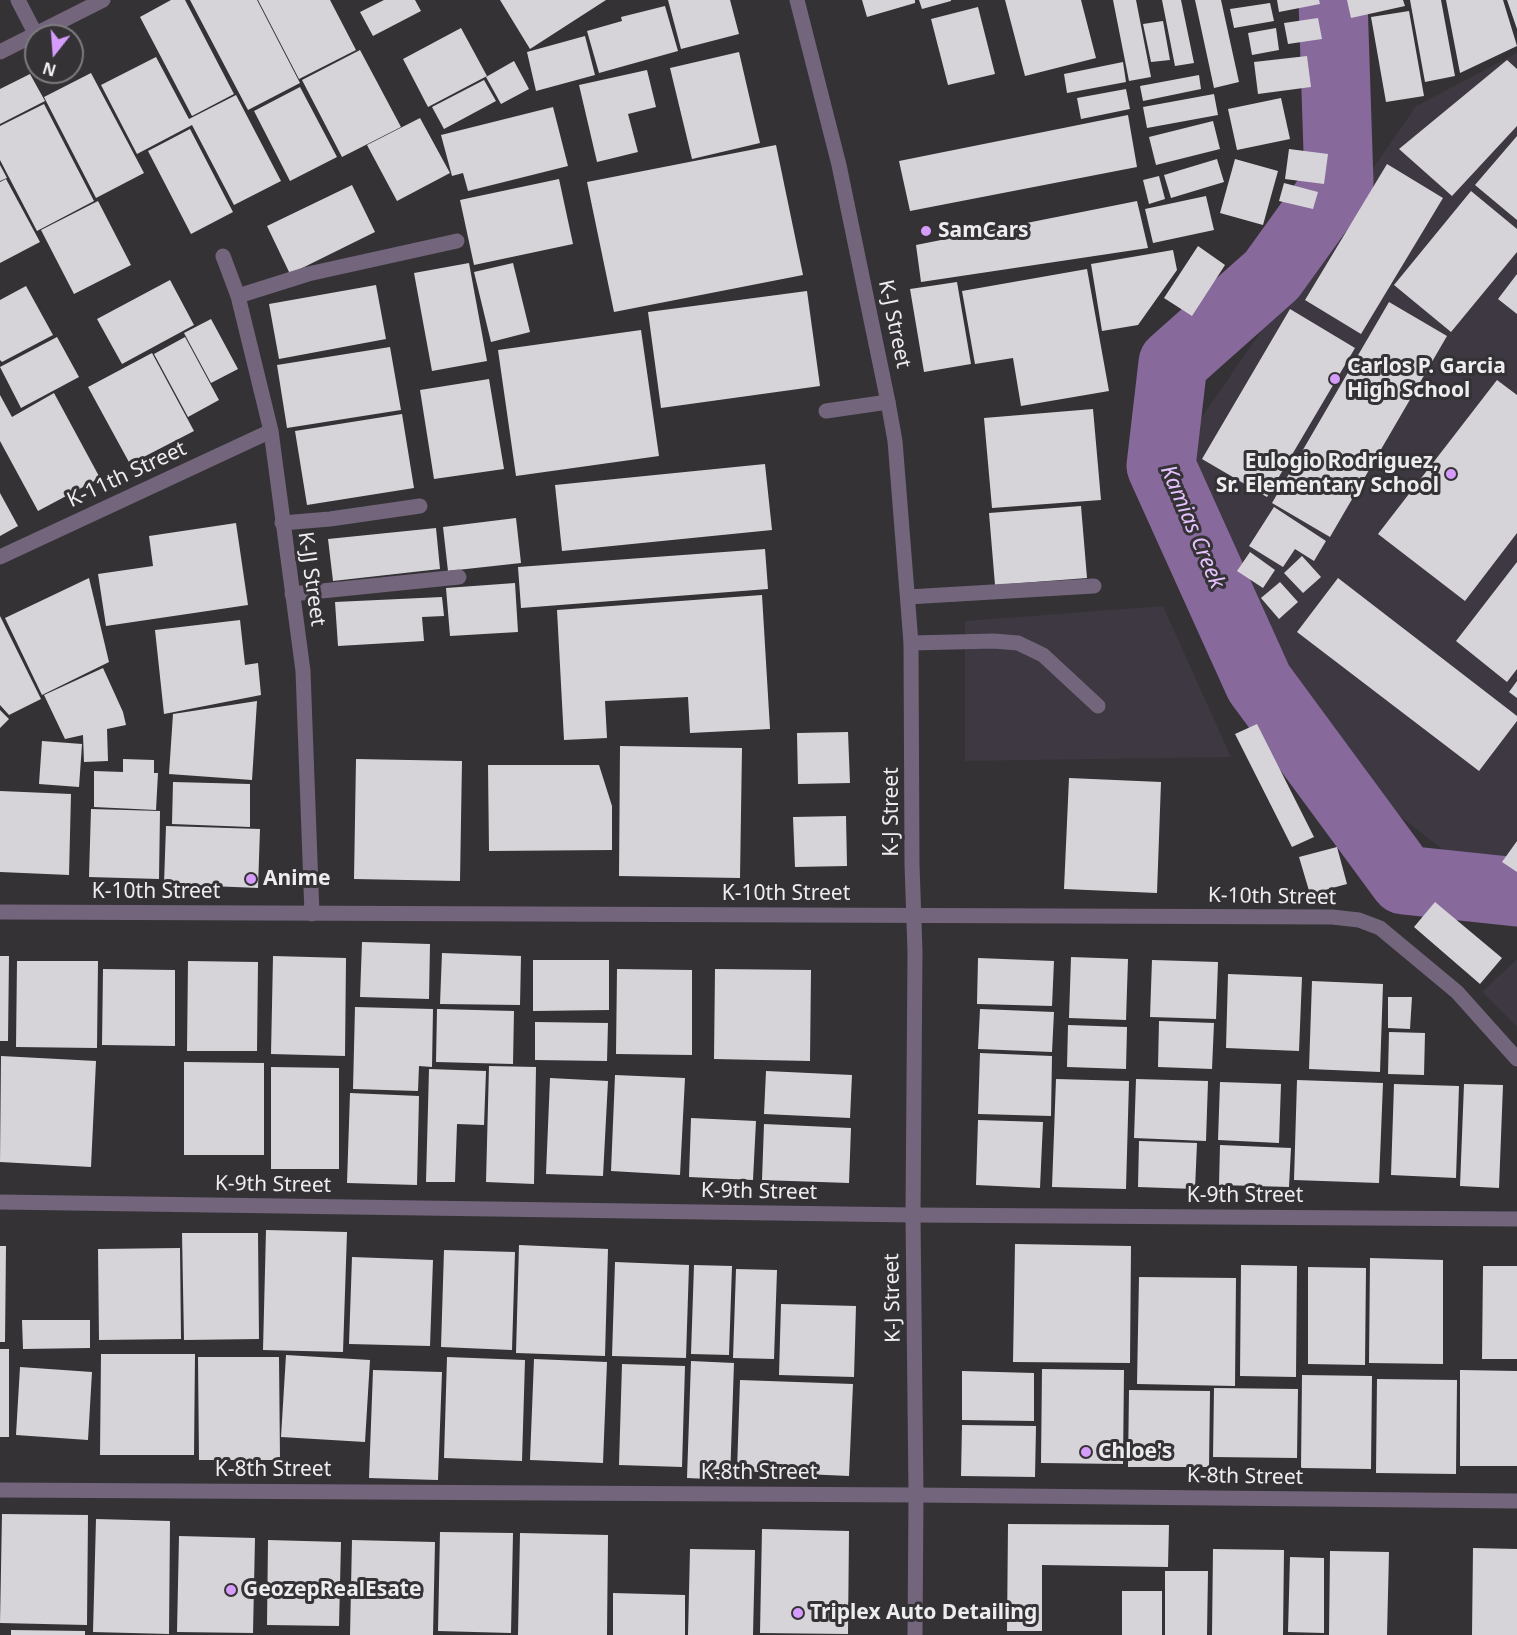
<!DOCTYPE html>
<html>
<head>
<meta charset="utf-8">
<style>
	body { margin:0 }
	#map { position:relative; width:1517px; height:1635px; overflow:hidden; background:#343235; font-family:"Noto Sans",sans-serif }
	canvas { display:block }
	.north { position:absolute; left:24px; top:24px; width:60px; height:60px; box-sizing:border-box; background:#343235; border:2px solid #7e7c7f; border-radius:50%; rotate:197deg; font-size:16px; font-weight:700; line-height:24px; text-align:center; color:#edecef }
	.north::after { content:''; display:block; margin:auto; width:21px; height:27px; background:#d59cfb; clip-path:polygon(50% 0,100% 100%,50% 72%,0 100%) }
</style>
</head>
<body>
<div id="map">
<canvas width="1517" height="1635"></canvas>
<div class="north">N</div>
</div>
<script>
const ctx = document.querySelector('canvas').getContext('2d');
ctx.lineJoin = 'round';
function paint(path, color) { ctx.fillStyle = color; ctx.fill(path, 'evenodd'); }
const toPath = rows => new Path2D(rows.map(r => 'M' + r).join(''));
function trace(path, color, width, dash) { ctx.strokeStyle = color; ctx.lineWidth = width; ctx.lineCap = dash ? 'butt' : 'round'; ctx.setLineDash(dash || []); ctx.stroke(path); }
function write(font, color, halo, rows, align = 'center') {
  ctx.font = font + ' "Noto Sans",sans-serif'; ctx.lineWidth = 6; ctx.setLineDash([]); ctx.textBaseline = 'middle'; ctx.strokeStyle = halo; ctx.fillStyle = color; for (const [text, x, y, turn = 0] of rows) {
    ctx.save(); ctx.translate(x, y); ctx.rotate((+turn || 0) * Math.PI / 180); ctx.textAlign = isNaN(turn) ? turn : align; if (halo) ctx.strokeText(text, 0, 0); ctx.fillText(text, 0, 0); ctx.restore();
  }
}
paint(toPath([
	[1517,53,1517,880,1477,876,1353,780,1173,459,1416,106],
	[1163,606,1231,757,965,761,965,621],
	[1517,959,1517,1027,1482,992]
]), '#3d3841');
trace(toPath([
	[1333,0,1339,182,1272,275,1173,363,1161,466,1259,683,1404,880,1517,892]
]), '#87699c', 69);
paint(toPath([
	[171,0,185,0,234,94,192,116,140,17],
	[190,0,257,0,300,83,248,110],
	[258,0,330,0,356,50,299,79],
	[384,0,415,0,421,11,373,36,360,12],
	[500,0,606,0,530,49],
	[668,0,730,0,739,34,681,49],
	[862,0,915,0,915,3,867,17],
	[919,0,951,0,951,1,922,9],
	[1005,0,1081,0,1096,58,1025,76],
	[1113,0,1136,0,1151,77,1129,81],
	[1162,0,1181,0,1194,63,1175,66],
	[1195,0,1221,0,1239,82,1214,88],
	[1277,0,1319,0,1320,4,1279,12],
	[1347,0,1403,0,1405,6,1351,18],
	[1410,0,1441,0,1455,76,1425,82],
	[1446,0,1503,0,1517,46,1460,73],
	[1507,0,1517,0,1517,29],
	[1270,3,1274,21,1234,28,1230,9],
	[665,6,678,51,599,73,587,31,622,21,621,17],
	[978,7,995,74,948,85,931,19],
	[1409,11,1424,96,1386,102,1371,17],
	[1318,18,1322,39,1288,44,1284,23],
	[1163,21,1170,60,1151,62,1143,24],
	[461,28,487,76,428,107,403,59],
	[1276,28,1279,50,1252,55,1248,33],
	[585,36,595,75,536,91,527,52],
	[360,50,401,127,342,157,302,80],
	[739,52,760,143,692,159,670,68],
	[1307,56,1311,87,1258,94,1254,62],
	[156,57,189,119,236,95,281,181,234,205,192,125,137,154,101,85],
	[1507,60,1517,69,1517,126,1452,196,1399,149],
	[514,61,529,89,501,104,486,77],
	[1123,62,1126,82,1067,93,1064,74],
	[647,70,656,107,628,114,638,152,597,162,579,85],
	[91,73,144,173,96,198,44,97],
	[30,74,45,101,0,124,0,89],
	[1199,75,1201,89,1143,101,1140,86],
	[484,80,496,101,444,129,432,107],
	[300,87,337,157,290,181,254,111],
	[1126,89,1130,109,1081,119,1077,98],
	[1214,94,1218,115,1147,128,1143,107],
	[1281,98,1290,139,1237,150,1228,109],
	[44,104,94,201,37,231,0,160,0,126],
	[553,107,568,166,468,191,463,173,452,176,441,135],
	[1128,115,1137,167,910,211,899,161],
	[420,118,450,173,397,201,367,145],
	[1213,121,1220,149,1156,165,1149,137],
	[190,129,233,212,191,234,148,151],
	[1517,136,1517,220,1475,185],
	[776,145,803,275,614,312,587,182],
	[1289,149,1328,154,1324,184,1285,179],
	[1217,159,1224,182,1171,198,1164,175],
	[1235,159,1278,171,1263,225,1220,213],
	[1387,164,1443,198,1361,334,1305,300],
	[0,165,7,178,0,181],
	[1159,176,1165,199,1149,204,1143,180],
	[6,179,40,242,0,263,0,182],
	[559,179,573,244,474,265,460,200],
	[1284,183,1318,192,1313,209,1279,201],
	[352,185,375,232,290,274,267,226],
	[1471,191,1517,229,1517,252,1451,332,1394,285],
	[1206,196,1214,230,1153,243,1145,209],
	[98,201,131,265,74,294,41,230],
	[1137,201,1148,248,921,282,916,245],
	[1198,246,1225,265,1192,316,1164,298],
	[1173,250,1177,270,1138,325,1102,331,1091,264],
	[469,263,487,361,432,371,414,273],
	[513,263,530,332,491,342,474,272],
	[1087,269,1109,391,1021,406,1013,358,975,364,962,291],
	[1517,274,1517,314,1498,299],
	[170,280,194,325,122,364,97,319],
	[957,282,971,364,924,372,910,289],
	[376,285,386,339,279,359,269,304],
	[26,286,53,335,2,362,0,360,0,300],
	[807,291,820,386,661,408,648,312],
	[1389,302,1447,336,1330,537,1272,503],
	[1290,309,1355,348,1267,497,1202,459],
	[211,319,238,369,211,383,184,333],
	[641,330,659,456,516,476,498,350],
	[57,337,79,377,21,408,0,367],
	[185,337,219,400,188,417,154,354],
	[390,347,401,410,287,428,277,365],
	[152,353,194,431,130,464,88,387],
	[489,379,504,469,434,479,420,390],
	[1497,380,1517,395,1517,533,1465,601,1378,534],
	[54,393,100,478,38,511,0,441,0,395,12,417],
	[1093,409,1101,500,992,508,984,418],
	[402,414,414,488,307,505,295,431],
	[765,464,772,530,562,551,555,485],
	[0,493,18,526,0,536],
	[1081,506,1087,578,995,585,989,513],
	[1274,507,1326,541,1314,561,1295,549,1283,567,1249,546],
	[516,518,521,563,448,571,443,527],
	[236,523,248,605,106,626,98,574,153,566,149,536],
	[436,528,440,569,333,581,328,539],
	[765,549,768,589,521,608,518,567],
	[1250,552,1275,570,1263,588,1237,571],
	[1302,556,1321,577,1303,593,1284,573],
	[1517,562,1517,669,1507,682,1456,641],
	[89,578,109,662,42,695,5,618],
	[1338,578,1517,716,1517,721,1479,771,1297,632],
	[1280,582,1298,602,1279,619,1261,598],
	[515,583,518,632,450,636,446,588],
	[762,595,770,729,690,733,688,697,605,701,607,738,564,740,557,610],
	[442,597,444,616,422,617,424,641,338,646,335,602],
	[0,616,41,699,9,715,0,705],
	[240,620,245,665,258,663,261,695,164,714,155,630],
	[103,668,123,712,126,725,107,729,108,761,84,762,83,735,65,739,44,695],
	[1517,681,1517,698,1509,692],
	[257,701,252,780,169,774,173,714],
	[0,710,9,719,0,728],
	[1257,724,1314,837,1292,847,1235,734],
	[848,732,850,783,798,784,797,733],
	[42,741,82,744,79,787,39,784],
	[620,746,742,748,740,878,619,876],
	[123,759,154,760,154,773,158,773,156,810,94,807,94,771,123,772],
	[356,759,462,761,460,881,354,879],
	[488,765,599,765,612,806,612,850,489,851],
	[1069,778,1161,782,1157,893,1064,889],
	[173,782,250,784,250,827,172,824],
	[0,791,71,794,69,875,0,872],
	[91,809,160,811,159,879,89,877],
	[846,816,847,866,795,867,793,817],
	[166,826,260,829,258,888,164,884],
	[1517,841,1517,872,1502,862],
	[1337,847,1347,884,1310,894,1299,857],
	[1435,902,1502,958,1480,984,1414,927],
	[362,942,430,944,429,999,360,997],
	[442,953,521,956,520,1005,440,1004],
	[0,956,9,956,8,1041,0,1041],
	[273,956,346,958,345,1056,271,1054],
	[1071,957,1128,959,1126,1020,1069,1018],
	[978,958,1054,961,1052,1006,977,1004],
	[533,960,609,960,609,1010,533,1011],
	[1152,960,1218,962,1216,1019,1150,1017],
	[17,961,98,961,97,1048,16,1047],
	[188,961,258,962,257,1051,187,1051],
	[103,969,175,970,175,1046,102,1045],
	[617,969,692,970,692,1055,616,1054],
	[715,969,811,970,810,1061,714,1059],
	[1228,974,1302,977,1299,1051,1226,1048],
	[1312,981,1383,984,1380,1072,1309,1069],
	[1388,997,1412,997,1410,1029,1388,1028],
	[355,1007,433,1009,432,1067,419,1066,418,1091,353,1089],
	[437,1009,514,1011,513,1064,436,1062],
	[980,1009,1054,1012,1052,1052,978,1049],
	[1159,1021,1214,1023,1212,1069,1158,1067],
	[535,1022,608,1023,607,1061,535,1060],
	[1068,1025,1127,1027,1126,1069,1067,1067],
	[1389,1032,1425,1033,1424,1075,1388,1074],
	[980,1053,1052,1056,1051,1116,978,1114],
	[1,1056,96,1061,91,1167,0,1162],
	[184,1062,264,1063,264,1155,184,1155],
	[489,1066,536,1067,534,1184,486,1182],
	[271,1067,339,1068,339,1169,271,1169],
	[429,1069,486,1071,484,1125,457,1124,455,1182,426,1182],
	[766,1071,852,1075,850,1118,764,1114],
	[615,1075,685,1078,680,1175,611,1171],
	[550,1078,608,1081,603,1176,546,1174],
	[1056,1079,1129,1081,1126,1189,1052,1187],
	[1136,1079,1208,1081,1206,1141,1134,1138],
	[1297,1080,1383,1083,1379,1183,1294,1180],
	[1220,1082,1281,1084,1279,1143,1218,1140],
	[1394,1084,1459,1086,1456,1178,1391,1175],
	[1464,1084,1503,1085,1499,1188,1460,1186],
	[350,1093,419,1096,417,1185,347,1183],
	[691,1118,756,1121,753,1180,689,1177],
	[978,1120,1043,1122,1040,1188,976,1185],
	[764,1124,851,1128,849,1183,762,1180],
	[1139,1141,1197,1143,1195,1189,1138,1187],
	[1220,1145,1291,1148,1289,1187,1219,1185],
	[266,1230,347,1232,343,1352,263,1350],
	[182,1233,258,1233,259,1339,184,1340],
	[1015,1244,1131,1246,1130,1363,1013,1362],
	[519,1245,608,1249,605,1356,516,1353],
	[0,1246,6,1246,5,1342,0,1342],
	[180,1248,181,1339,99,1340,98,1249],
	[444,1250,515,1252,512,1350,441,1347],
	[352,1257,433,1260,430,1346,349,1344],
	[1370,1258,1443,1260,1443,1364,1369,1363],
	[615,1262,689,1265,686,1358,612,1356],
	[694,1265,732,1266,729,1355,691,1354],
	[1241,1265,1297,1266,1296,1377,1240,1376],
	[1483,1266,1517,1266,1517,1359,1482,1359],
	[1308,1267,1366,1268,1365,1365,1308,1364],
	[736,1269,777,1270,774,1359,733,1358],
	[1139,1277,1236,1278,1235,1386,1137,1384],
	[781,1304,856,1306,854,1377,779,1375],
	[22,1320,90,1320,90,1348,23,1349],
	[0,1349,9,1349,9,1437,0,1437],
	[101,1354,195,1354,194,1455,100,1455],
	[286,1355,370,1360,365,1442,281,1437],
	[198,1357,279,1357,280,1460,199,1460],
	[447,1357,525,1360,522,1461,444,1458],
	[534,1359,607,1362,603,1463,530,1460],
	[691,1361,734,1363,730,1480,687,1478],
	[622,1364,685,1366,682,1467,619,1465],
	[20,1367,92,1372,88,1440,16,1435],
	[1042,1369,1124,1370,1123,1464,1041,1463],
	[373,1370,442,1372,438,1480,369,1478],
	[1460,1370,1517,1371,1517,1466,1460,1466],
	[962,1371,1034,1373,1034,1421,962,1420],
	[1302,1375,1372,1376,1371,1469,1301,1468],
	[1377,1379,1457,1380,1456,1474,1376,1473],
	[740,1380,853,1384,849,1476,737,1471],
	[1214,1388,1298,1389,1297,1458,1213,1457],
	[1129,1390,1210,1391,1209,1467,1128,1467],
	[962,1425,1036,1426,1035,1477,961,1476],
	[2,1514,88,1515,87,1625,0,1623],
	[96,1519,170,1521,169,1634,93,1632],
	[1008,1524,1169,1525,1168,1567,1042,1565,1042,1631,1007,1631],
	[762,1529,849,1531,848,1634,760,1633],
	[440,1532,513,1533,511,1633,438,1631],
	[520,1533,608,1535,607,1635,518,1635],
	[179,1536,255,1538,253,1633,177,1632],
	[268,1540,341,1542,339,1626,267,1625],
	[352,1540,435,1542,433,1635,350,1635],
	[1473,1548,1517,1549,1517,1635,1472,1635],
	[690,1549,755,1550,753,1635,688,1635],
	[1213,1549,1284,1550,1283,1635,1212,1635],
	[1330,1551,1389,1552,1387,1635,1329,1635],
	[1290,1557,1324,1558,1324,1633,1288,1632],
	[1165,1571,1208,1571,1207,1635,1165,1635],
	[1122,1591,1162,1591,1162,1635,1122,1635],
	[613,1593,685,1595,685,1635,613,1635],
	[11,1630,85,1631,85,1635,11,1635]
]), '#d7d4d9');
trace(toPath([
	[238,296,308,274,457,241],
	[826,411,888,402],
	[282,523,330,519,420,506],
	[292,594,459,577],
	[908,597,1094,586],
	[911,643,994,641,1018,643,1043,655,1098,706]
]), '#72657c', 15);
trace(toPath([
	[18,0,35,33],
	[0,52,103,0],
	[223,256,238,296,271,431,303,671,312,914],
	[0,557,271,431],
	[0,912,1332,917,1359,920,1380,928,1457,992,1517,1059],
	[0,1202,913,1215,1517,1219],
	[0,1490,916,1495,1517,1501]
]), '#72657c', 15);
trace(toPath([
	[797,0,839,165,888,402,895,441,911,643,912,864,915,952,913,1215,916,1495,915,1635]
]), '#72657c', 15);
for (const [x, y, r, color] of [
	[926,231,6,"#d59cfb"],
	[1335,379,6,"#d59cfb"],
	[1451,474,6,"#d59cfb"],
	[251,879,6,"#d59cfb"],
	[1086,1452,6,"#d59cfb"],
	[231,1590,6,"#d59cfb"],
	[798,1613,6,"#d59cfb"]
]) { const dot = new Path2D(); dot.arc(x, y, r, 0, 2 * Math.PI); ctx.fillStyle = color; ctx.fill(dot); trace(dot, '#343235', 2); }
write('bold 21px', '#edecef', '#343235', [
	["SamCars",938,231],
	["Carlos P. Garcia",1347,367],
	["High School",1347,391],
	["Eulogio Rodriguez,",1439,462,"right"],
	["Sr. Elementary School",1439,486,"right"],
	["Anime",263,879],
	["Chloe's",1098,1452],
	["GeozepRealEsate",243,1590],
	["Triplex Auto Detailing",810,1613]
], 'left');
write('21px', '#edecef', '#343235', [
	["K-J Street",894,324,78],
	["K-11th Street",127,475,-25],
	["K-JJ Street",311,579,82],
	["K-J Street",892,812,-90],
	["K-10th Street",156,892],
	["K-10th Street",786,894],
	["K-10th Street",1272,897,1],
	["K-9th Street",273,1185,1],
	["K-9th Street",759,1192,1],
	["K-9th Street",1245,1196],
	["K-J Street",893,1298,-91],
	["K-8th Street",273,1470],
	["K-8th Street",759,1473],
	["K-8th Street",1245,1477,1]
]);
write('italic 22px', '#e5c1fe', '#343235', [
	["Kamias Creek",1192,527,67]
]);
</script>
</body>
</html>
